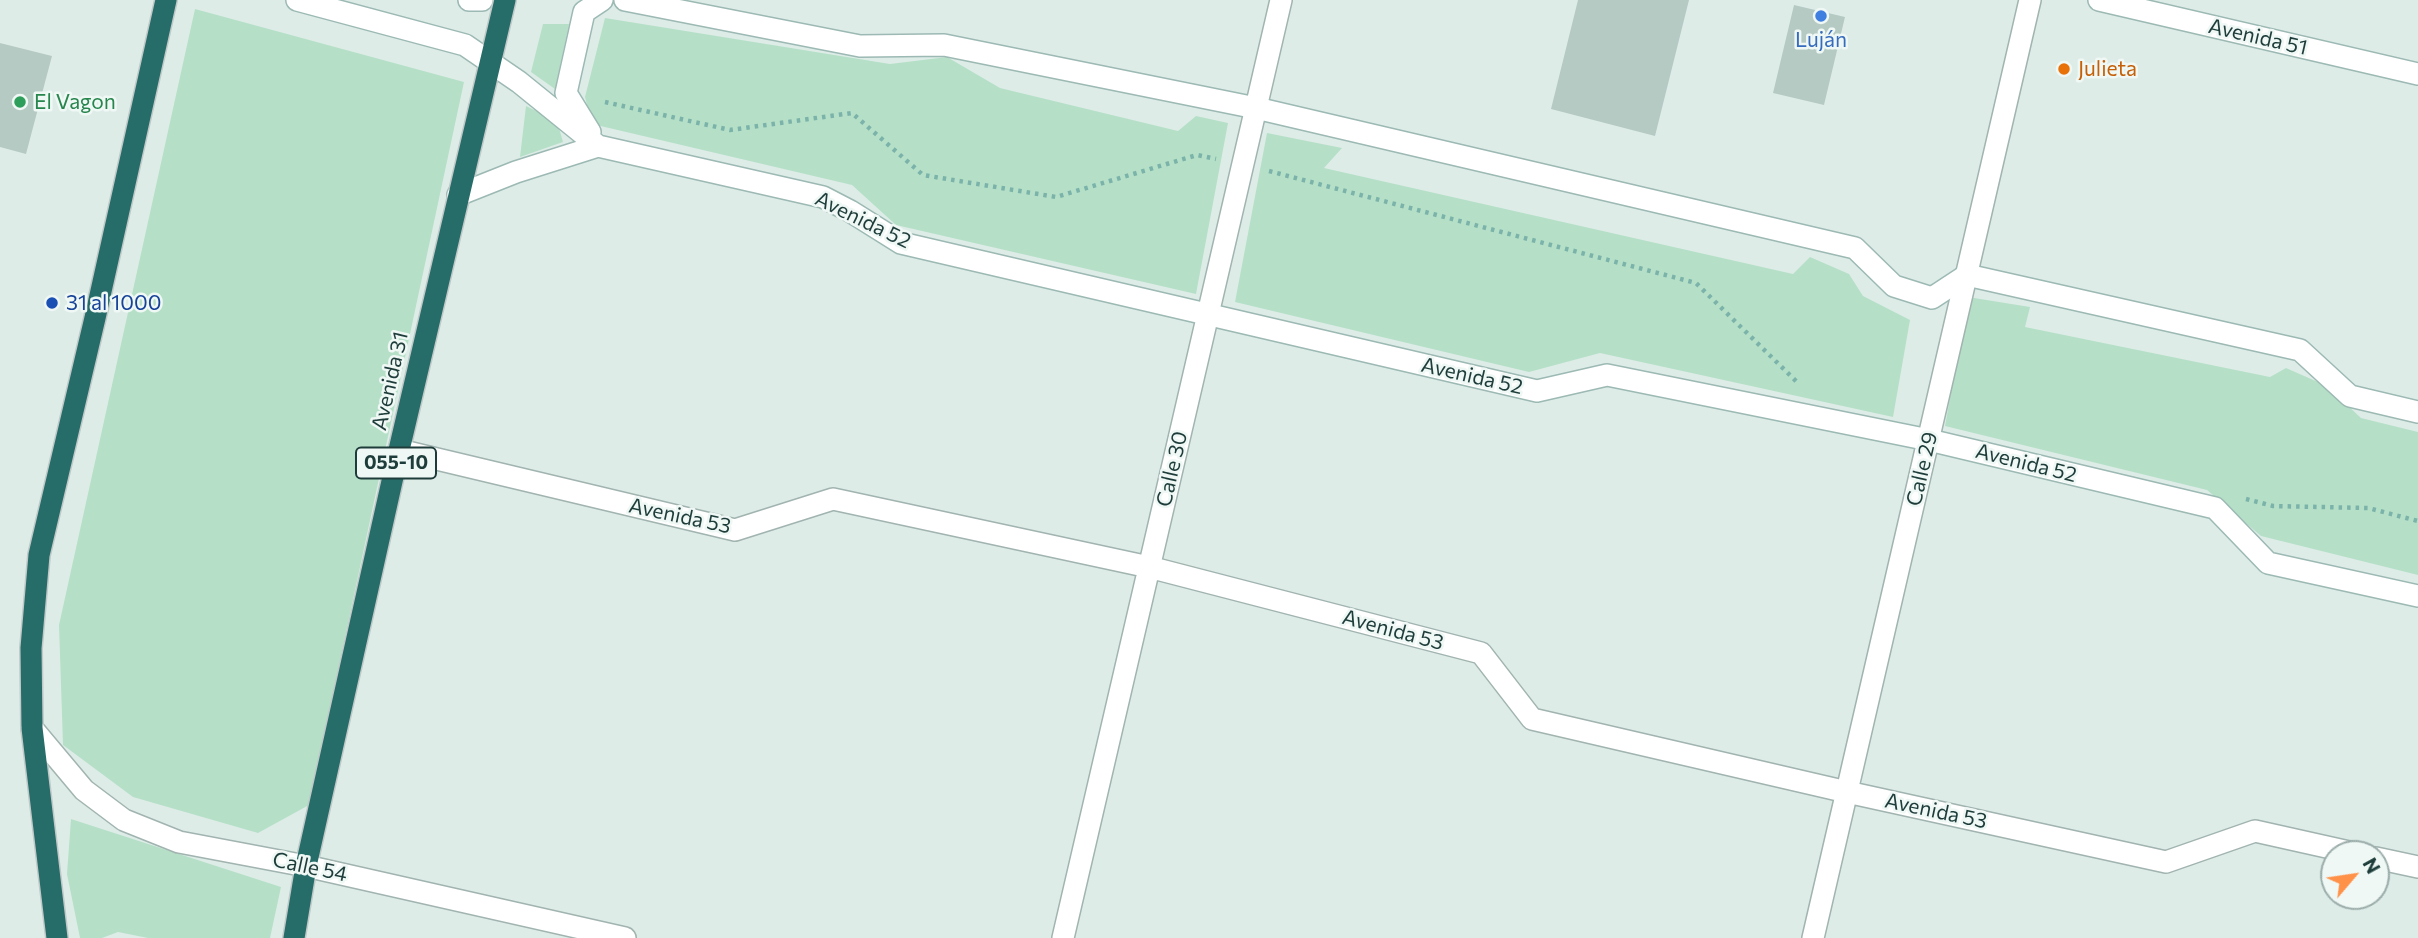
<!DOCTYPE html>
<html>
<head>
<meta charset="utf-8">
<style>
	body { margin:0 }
	#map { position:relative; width:2418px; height:938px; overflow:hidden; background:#deece8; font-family:Commissioner,sans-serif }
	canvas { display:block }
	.north { position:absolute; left:2320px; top:840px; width:70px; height:70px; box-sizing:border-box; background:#eff8f5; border:2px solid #9badaa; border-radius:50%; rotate:61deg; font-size:19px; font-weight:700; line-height:28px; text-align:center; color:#1e3d3a }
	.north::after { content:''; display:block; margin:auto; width:24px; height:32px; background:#ff9149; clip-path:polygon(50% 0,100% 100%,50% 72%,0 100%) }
</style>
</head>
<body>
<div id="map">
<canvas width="2418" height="938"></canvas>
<div class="north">N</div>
</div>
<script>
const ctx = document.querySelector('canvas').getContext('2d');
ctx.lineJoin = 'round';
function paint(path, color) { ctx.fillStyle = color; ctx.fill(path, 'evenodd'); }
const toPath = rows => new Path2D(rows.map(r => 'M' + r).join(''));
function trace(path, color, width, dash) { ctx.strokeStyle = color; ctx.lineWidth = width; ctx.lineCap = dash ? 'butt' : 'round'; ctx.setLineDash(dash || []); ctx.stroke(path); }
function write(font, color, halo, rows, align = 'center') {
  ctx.font = font + ' Commissioner,sans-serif'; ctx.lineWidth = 5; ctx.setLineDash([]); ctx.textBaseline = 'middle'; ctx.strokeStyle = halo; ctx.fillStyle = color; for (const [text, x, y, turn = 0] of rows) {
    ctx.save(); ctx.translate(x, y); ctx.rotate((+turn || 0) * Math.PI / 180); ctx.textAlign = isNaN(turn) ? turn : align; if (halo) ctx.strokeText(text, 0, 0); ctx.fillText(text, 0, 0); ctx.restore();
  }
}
paint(toPath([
	[195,9,464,82,309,805,258,833,133,797,63,745,59,625],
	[605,18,890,64,947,57,1000,88,1178,131,1196,116,1228,123,1196,294,896,225,852,185,592,124,585,97],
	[543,24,569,24,555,89,531,72],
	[526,106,557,121,563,142,520,157],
	[1267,133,1342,148,1324,168,1793,274,1810,257,1849,274,1863,296,1910,320,1893,417,1600,353,1529,372,1235,302],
	[1968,297,2030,307,2025,327,2270,377,2286,368,2327,386,2361,418,2418,432,2418,575,2261,536,2207,490,1945,426],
	[71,819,281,887,270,938,148,938,118,932,102,938,80,938,67,874]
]), '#b5e0c7');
paint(toPath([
	[1578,0,1689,0,1655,136,1551,109],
	[1794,5,1845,17,1824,105,1773,93],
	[0,43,52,56,26,154,0,147]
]), '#b6cac4');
const street = toPath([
	[399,450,735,530,833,499,1149,567,1481,653,1532,719,1847,792,2166,862,2255,831,2358,854],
	[32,728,84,790,124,820,179,842,306,866,625,938],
	[2376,858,2418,867],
	[1063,938,1281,0],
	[1813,938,2030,0]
]);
const secondary = toPath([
	[297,0,465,45,519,82,598,146,823,197,850,211,901,243,1537,391,1607,375,1929,440,2215,508,2268,563,2418,596],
	[469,0,482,0],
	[625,0,860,46,944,45,1256,108,1855,248,1894,286,1932,298,1967,275,2300,350,2350,396,2418,412],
	[2099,0,2418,74],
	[590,132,566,93,584,12,602,0],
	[458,195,516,172,598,146]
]);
const highway = toPath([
	[57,938,32,728,31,648,39,555,95,318,166,0],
	[294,938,306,866,399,450,505,0]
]);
trace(street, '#a1b4b0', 24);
trace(secondary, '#9cb9b3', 24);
trace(highway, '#c0c9c8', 24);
trace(toPath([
	[605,102,730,130,852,113,923,175,1056,197,1197,155,1216,159],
	[1269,171,1696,283,1799,384],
	[2246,499,2273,506,2368,508,2418,521]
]), '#7bb3aa', 4.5, [3.5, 5]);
trace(street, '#fff', 21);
trace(secondary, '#fff', 21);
trace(highway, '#266d69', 21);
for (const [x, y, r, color] of [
	[1821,16,7,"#3f7fe0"],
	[2064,69,7,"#e8710a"],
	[20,102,7,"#2e9e5b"],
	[52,303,7,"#1a4fb4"]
]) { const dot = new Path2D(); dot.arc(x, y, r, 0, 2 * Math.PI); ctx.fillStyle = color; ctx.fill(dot); trace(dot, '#eff8f5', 2.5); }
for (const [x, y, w] of [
	[396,463,80]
]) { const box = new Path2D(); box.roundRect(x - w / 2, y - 15.5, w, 31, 5); ctx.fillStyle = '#eff8f5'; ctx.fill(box); trace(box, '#1e3d3a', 2); }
write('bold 19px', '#1e3d3a', null, [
	["055-10",396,463]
]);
write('21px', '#1e3d3a', '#eff8f5', [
	["Avenida 51",2258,37,13],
	["Avenida 52",863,220,26],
	["Avenida 52",1472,376,13],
	["Avenida 31",390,381,-77],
	["Avenida 52",2026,463,14],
	["Calle 30",1172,469,-77],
	["Calle 29",1922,469,-77],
	["Avenida 53",680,516,12],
	["Avenida 53",1393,630,15],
	["Avenida 53",1936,811,12],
	["Calle 54",310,867,12]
]);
write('21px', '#366cbe', '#eff8f5', [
	["Luján",1821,40]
]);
write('21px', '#c56008', '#eff8f5', [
	["Julieta",2078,69]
], 'left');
write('21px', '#27864d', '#eff8f5', [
	["El Vagon",34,102]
], 'left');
write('21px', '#164399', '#eff8f5', [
	["31 al 1000",66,303]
], 'left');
</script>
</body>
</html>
